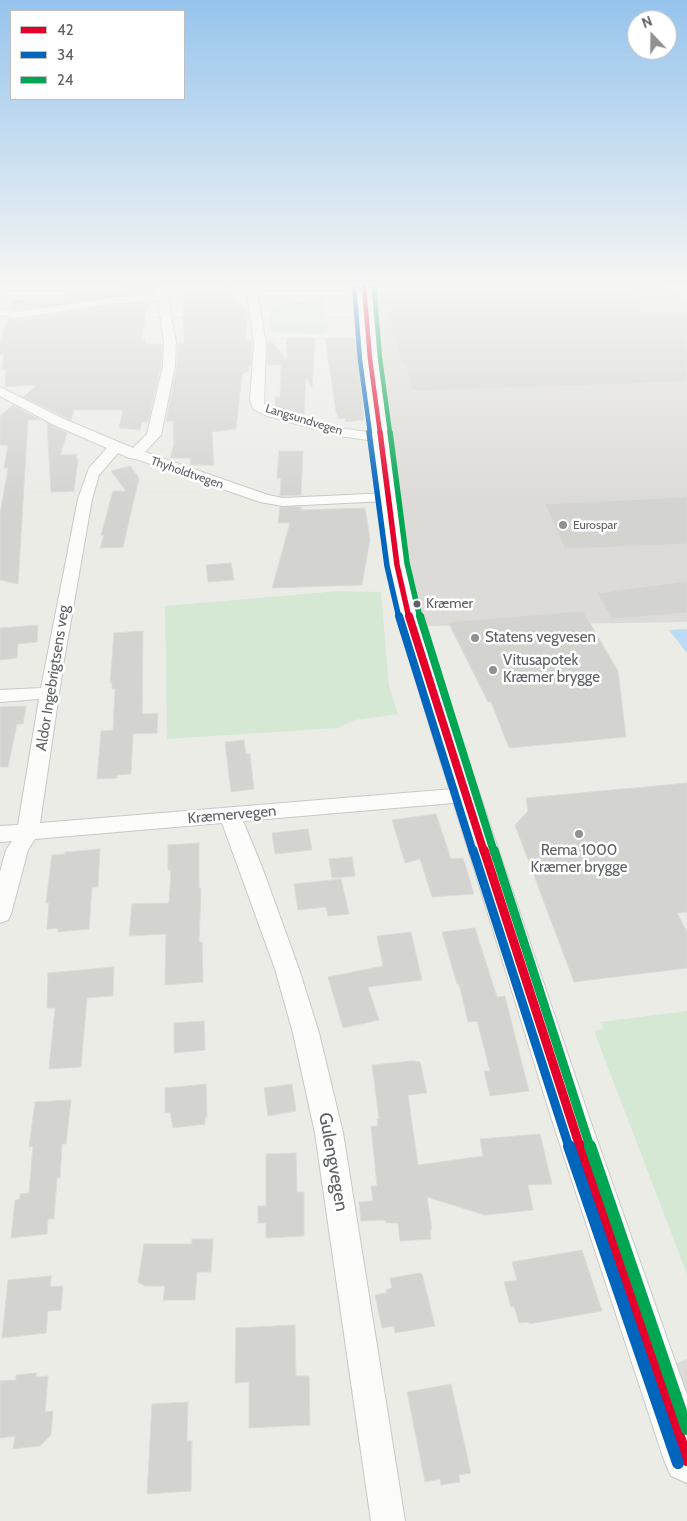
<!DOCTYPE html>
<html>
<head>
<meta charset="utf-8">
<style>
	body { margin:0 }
	#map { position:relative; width:687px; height:1521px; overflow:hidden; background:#ecece7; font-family:Cabin,sans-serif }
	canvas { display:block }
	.legend { position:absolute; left:10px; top:10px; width:175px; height:90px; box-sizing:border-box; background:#fff; border:1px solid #bebfc1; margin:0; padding:6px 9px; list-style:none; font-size:15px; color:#5d6065 }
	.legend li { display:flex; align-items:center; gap:10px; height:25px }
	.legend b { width:25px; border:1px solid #bebfc1 }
	.north { position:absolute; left:627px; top:10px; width:50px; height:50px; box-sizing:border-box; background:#fff; border:1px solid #bebfc1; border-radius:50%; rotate:339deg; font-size:14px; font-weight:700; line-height:20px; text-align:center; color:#5d6065 }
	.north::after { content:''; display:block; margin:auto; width:18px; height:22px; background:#8f9192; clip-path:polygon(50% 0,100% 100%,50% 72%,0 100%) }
</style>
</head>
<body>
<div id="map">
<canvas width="687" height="1521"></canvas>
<ul class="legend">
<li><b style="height:6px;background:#e4002b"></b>42</li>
<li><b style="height:6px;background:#0065bd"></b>34</li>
<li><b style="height:6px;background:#00a651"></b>24</li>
</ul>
<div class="north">N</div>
</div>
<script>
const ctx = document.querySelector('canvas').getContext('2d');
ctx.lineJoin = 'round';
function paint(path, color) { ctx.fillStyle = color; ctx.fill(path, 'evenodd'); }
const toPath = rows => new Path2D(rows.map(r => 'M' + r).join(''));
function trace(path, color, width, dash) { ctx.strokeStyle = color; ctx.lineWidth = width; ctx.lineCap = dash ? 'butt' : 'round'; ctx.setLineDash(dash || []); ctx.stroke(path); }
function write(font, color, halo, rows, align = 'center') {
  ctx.font = font + ' Cabin,sans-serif'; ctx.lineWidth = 5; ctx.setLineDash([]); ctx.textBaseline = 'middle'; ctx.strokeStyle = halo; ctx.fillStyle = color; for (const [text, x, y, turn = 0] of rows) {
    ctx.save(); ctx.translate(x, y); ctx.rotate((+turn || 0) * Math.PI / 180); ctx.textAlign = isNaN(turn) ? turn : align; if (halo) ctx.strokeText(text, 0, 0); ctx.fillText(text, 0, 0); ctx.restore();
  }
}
paint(toPath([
	[365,286,664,286,687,297,687,622,428,626,475,782,670,1366,687,1359,687,1488,629,1315,563,1157,418,627,365,303]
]), '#dcdbd7');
paint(toPath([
	[323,298,329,332,323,335,271,332,271,310,275,306],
	[339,591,381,592,389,686,398,714,355,720,338,728,167,739,165,606],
	[687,1011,687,1274,594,1031,604,1029,600,1022]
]), '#d5e8d4');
paint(toPath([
	[687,629,687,653,669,630]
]), '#bcdbf5');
const building = toPath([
	[124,286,155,287,155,291,17,310,11,309,14,300,64,299,67,292,85,291,86,289,118,289,124,286],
	[381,286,624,286,644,315,687,313,687,382,412,391,405,364,401,364,389,319,386,319,381,286],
	[228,288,248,312,245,341,252,341,251,366,249,366,248,372,242,374,236,429,212,432,214,465,193,465,190,464,191,458,170,458,174,445,173,421,166,421,177,366,178,343,184,343,183,291,228,288],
	[151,302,146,312,142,340,145,339,145,344,162,344,161,366,148,422,142,422,140,430,119,428,123,411,120,410,74,410,71,420,23,397,37,385,5,387,6,369,2,369,4,354,0,355,0,341,8,318,17,320,109,306,151,302],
	[287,338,315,338,312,388,306,377,304,416,276,408,275,397,280,397,281,365,267,365,267,341,271,341,286,359,287,338],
	[325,338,356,338,364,420,346,422,345,418,339,419,336,412,325,338],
	[13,405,40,420,28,420,18,584,0,580,0,514,8,468,4,468,8,445,0,445,0,416,13,405],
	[47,423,67,433,60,455,77,454,76,459,78,459,74,491,51,492,47,423],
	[279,451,303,451,301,495,280,496,281,478,277,478,279,451],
	[130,466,139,478,123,547,100,548,104,535,101,535,113,491,126,491,111,471,130,466],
	[687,497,687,544,565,549,545,504,687,497],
	[280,507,301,507,301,510,365,508,370,539,362,585,272,588,290,523,278,523,280,507],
	[231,563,234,580,208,582,206,565,231,563],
	[687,581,687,613,612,619,597,593,687,581],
	[583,611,618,671,626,737,509,748,491,702,488,702,448,622,583,611],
	[38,625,37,642,18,644,17,658,0,660,0,628,38,625],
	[143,631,142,714,158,713,157,733,133,734,131,774,117,775,117,778,97,779,101,731,113,730,115,689,112,689,112,683,110,683,114,633,143,631],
	[26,706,23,724,17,724,8,767,0,767,0,707,26,706],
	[244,740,246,754,250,754,254,789,231,792,225,742,244,740],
	[687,783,687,912,677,913,687,932,687,968,574,982,515,825,528,811,526,798,687,783],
	[436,814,451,859,463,858,474,894,432,897,420,859,405,863,392,820,436,814],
	[308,829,312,850,275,854,272,833,308,829],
	[199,843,199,888,201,888,199,942,202,942,203,982,165,985,166,934,129,936,132,904,169,903,171,870,168,870,168,845,199,843],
	[100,849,98,887,92,887,89,929,58,932,58,928,47,929,49,903,46,903,52,855,65,854,65,852,100,849],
	[352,857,355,876,332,878,329,859,352,857],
	[341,879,349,914,328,916,326,907,298,910,294,884,341,879],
	[475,928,497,997,505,996,529,1091,490,1096,484,1071,490,1071,477,1021,468,1022,459,984,457,984,442,932,475,928],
	[411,932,422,980,368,987,379,1020,343,1028,328,977,383,966,377,936,411,932],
	[114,967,113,996,87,998,81,1067,49,1069,55,1008,47,1008,48,973,114,967],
	[204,1021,205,1050,174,1053,174,1023,204,1021],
	[413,1061,420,1062,427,1093,408,1095,418,1165,483,1156,480,1139,540,1134,552,1184,528,1185,533,1210,485,1215,427,1197,432,1229,430,1230,431,1239,400,1241,398,1223,386,1223,386,1221,382,1220,361,1221,359,1202,373,1201,371,1186,377,1186,371,1126,378,1126,377,1119,379,1119,372,1065,413,1061],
	[206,1084,207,1117,205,1117,205,1124,173,1128,170,1112,165,1113,165,1088,206,1084],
	[292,1084,296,1111,268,1116,264,1088,292,1084],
	[71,1100,66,1144,62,1144,60,1178,57,1178,54,1219,48,1219,47,1234,11,1238,15,1200,20,1199,20,1194,29,1193,33,1146,29,1147,35,1102,71,1100],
	[296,1153,297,1192,304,1192,304,1236,266,1238,266,1223,258,1223,258,1206,266,1206,266,1154,296,1153],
	[192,1239,213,1239,211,1272,197,1272,195,1300,163,1300,165,1286,145,1286,138,1282,144,1244,192,1244,192,1239],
	[582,1250,602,1311,529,1324,529,1322,519,1323,514,1306,511,1307,504,1282,517,1280,512,1262,582,1250],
	[420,1273,422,1274,435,1326,395,1333,394,1326,382,1328,375,1295,387,1293,386,1290,392,1288,390,1278,420,1273],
	[51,1276,50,1287,63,1286,61,1310,48,1311,46,1333,2,1338,8,1280,51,1276],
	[295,1325,296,1376,309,1376,310,1425,249,1428,249,1382,235,1383,236,1328,295,1325],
	[37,1373,36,1377,48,1376,45,1412,53,1411,51,1435,40,1446,13,1449,15,1436,0,1438,0,1381,16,1380,16,1375,37,1373],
	[451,1384,471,1473,459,1475,460,1482,441,1485,440,1479,425,1482,407,1392,451,1384],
	[188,1402,187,1441,192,1441,191,1491,147,1494,152,1404,188,1402]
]);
paint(building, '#d3d3d0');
trace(building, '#dcdbd6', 1);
const street = toPath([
	[0,286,6,286,5,296,0,299,0,286],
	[157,286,167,286,170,311,176,342,175,366,161,435,145,452,268,495,283,498,388,493,393,494,395,497,393,500,388,501,283,506,260,502,136,459,129,458,118,453,99,475,92,499,64,660,40,823,465,788,472,790,475,795,472,800,465,802,243,821,262,867,299,969,319,1033,343,1133,405,1521,371,1521,315,1133,293,1033,275,969,222,823,35,839,28,850,11,914,8,920,0,923,0,872,6,850,12,841,0,842,0,826,18,825,39,699,0,702,0,690,41,688,78,499,89,468,107,448,54,425,0,396,0,387,64,419,133,448,147,434,163,366,164,342,158,300,109,304,17,318,0,315,0,309,17,312,109,298,157,293,157,286],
	[246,286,256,286,266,344,264,404,277,410,341,428,386,435,388,438,386,441,381,442,340,436,267,416,253,409,250,400,254,344,246,286]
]);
const secondary = toPath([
	[357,286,371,286,378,359,408,565,425,633,589,1117,687,1395,687,1483,671,1476,664,1460,551,1117,401,633,386,565,362,359,357,286]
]);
trace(street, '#c8c8c8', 2);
trace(secondary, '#c8c8c8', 2);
paint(street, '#fcfcfb');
paint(secondary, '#fcfcfb');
trace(toPath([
	[364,286,370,359,380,433]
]), '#e4002b', 4.5);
trace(toPath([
	[380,432,397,565,409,618]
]), '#e4002b', 5.5);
trace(toPath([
	[409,616,484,852]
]), '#e4002b', 8);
trace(toPath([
	[484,850,580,1147]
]), '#e4002b', 9);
trace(toPath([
	[580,1146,687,1460]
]), '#e4002b', 12);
trace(toPath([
	[354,287,360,360,370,433]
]), '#0065bd', 4.5);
trace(toPath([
	[369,432,387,566,399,618]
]), '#0065bd', 5.5);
trace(toPath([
	[399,616,473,852]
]), '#0065bd', 8);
trace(toPath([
	[473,850,569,1147]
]), '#0065bd', 9);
trace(toPath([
	[569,1146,678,1463]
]), '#0065bd', 12);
trace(toPath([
	[374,286,380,358,390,433]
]), '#00a651', 4.5);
trace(toPath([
	[390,432,407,563,420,618]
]), '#00a651', 5.5);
trace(toPath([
	[420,616,494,852]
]), '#00a651', 8);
trace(toPath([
	[494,850,590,1147]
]), '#00a651', 9);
trace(toPath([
	[590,1146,687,1429]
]), '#00a651', 12);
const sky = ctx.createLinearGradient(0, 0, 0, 499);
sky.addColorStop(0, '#96c4ed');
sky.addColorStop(0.57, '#f6f6f4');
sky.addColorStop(1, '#f6f6f400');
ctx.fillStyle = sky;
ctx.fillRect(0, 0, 687, 499);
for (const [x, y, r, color] of [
	[563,525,5,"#8f9192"],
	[417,604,4.5,"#5d6065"],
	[475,638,5,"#8f9192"],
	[493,670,5,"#8f9192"],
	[579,834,5,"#8f9192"]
]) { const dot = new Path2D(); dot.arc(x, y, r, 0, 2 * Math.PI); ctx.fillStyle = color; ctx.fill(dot); trace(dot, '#fff', 2); }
write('12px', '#5d6065', '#fff', [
	["Langsundvegen",304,420,17],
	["Thyholdtvegen",187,473,19]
]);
write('12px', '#5d6065', '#fff', [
	["Eurospar",573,525]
], 'left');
write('14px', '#5d6065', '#fff', [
	["Kræmer",426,604]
], 'left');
write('15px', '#5d6065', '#fff', [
	["Statens vegvesen",485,638],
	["Vitusapotek",503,661],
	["Kræmer brygge",503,678],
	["Rema 1000",579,851,"center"],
	["Kræmer brygge",579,868,"center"]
], 'left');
write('15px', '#5d6065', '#fff', [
	["Aldor Ingebrigtsens veg",53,678,-81],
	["Kræmervegen",232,815,-5]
]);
write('18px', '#5d6065', '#fff', [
	["Gulengvegen",333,1162,80]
]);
</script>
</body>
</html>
